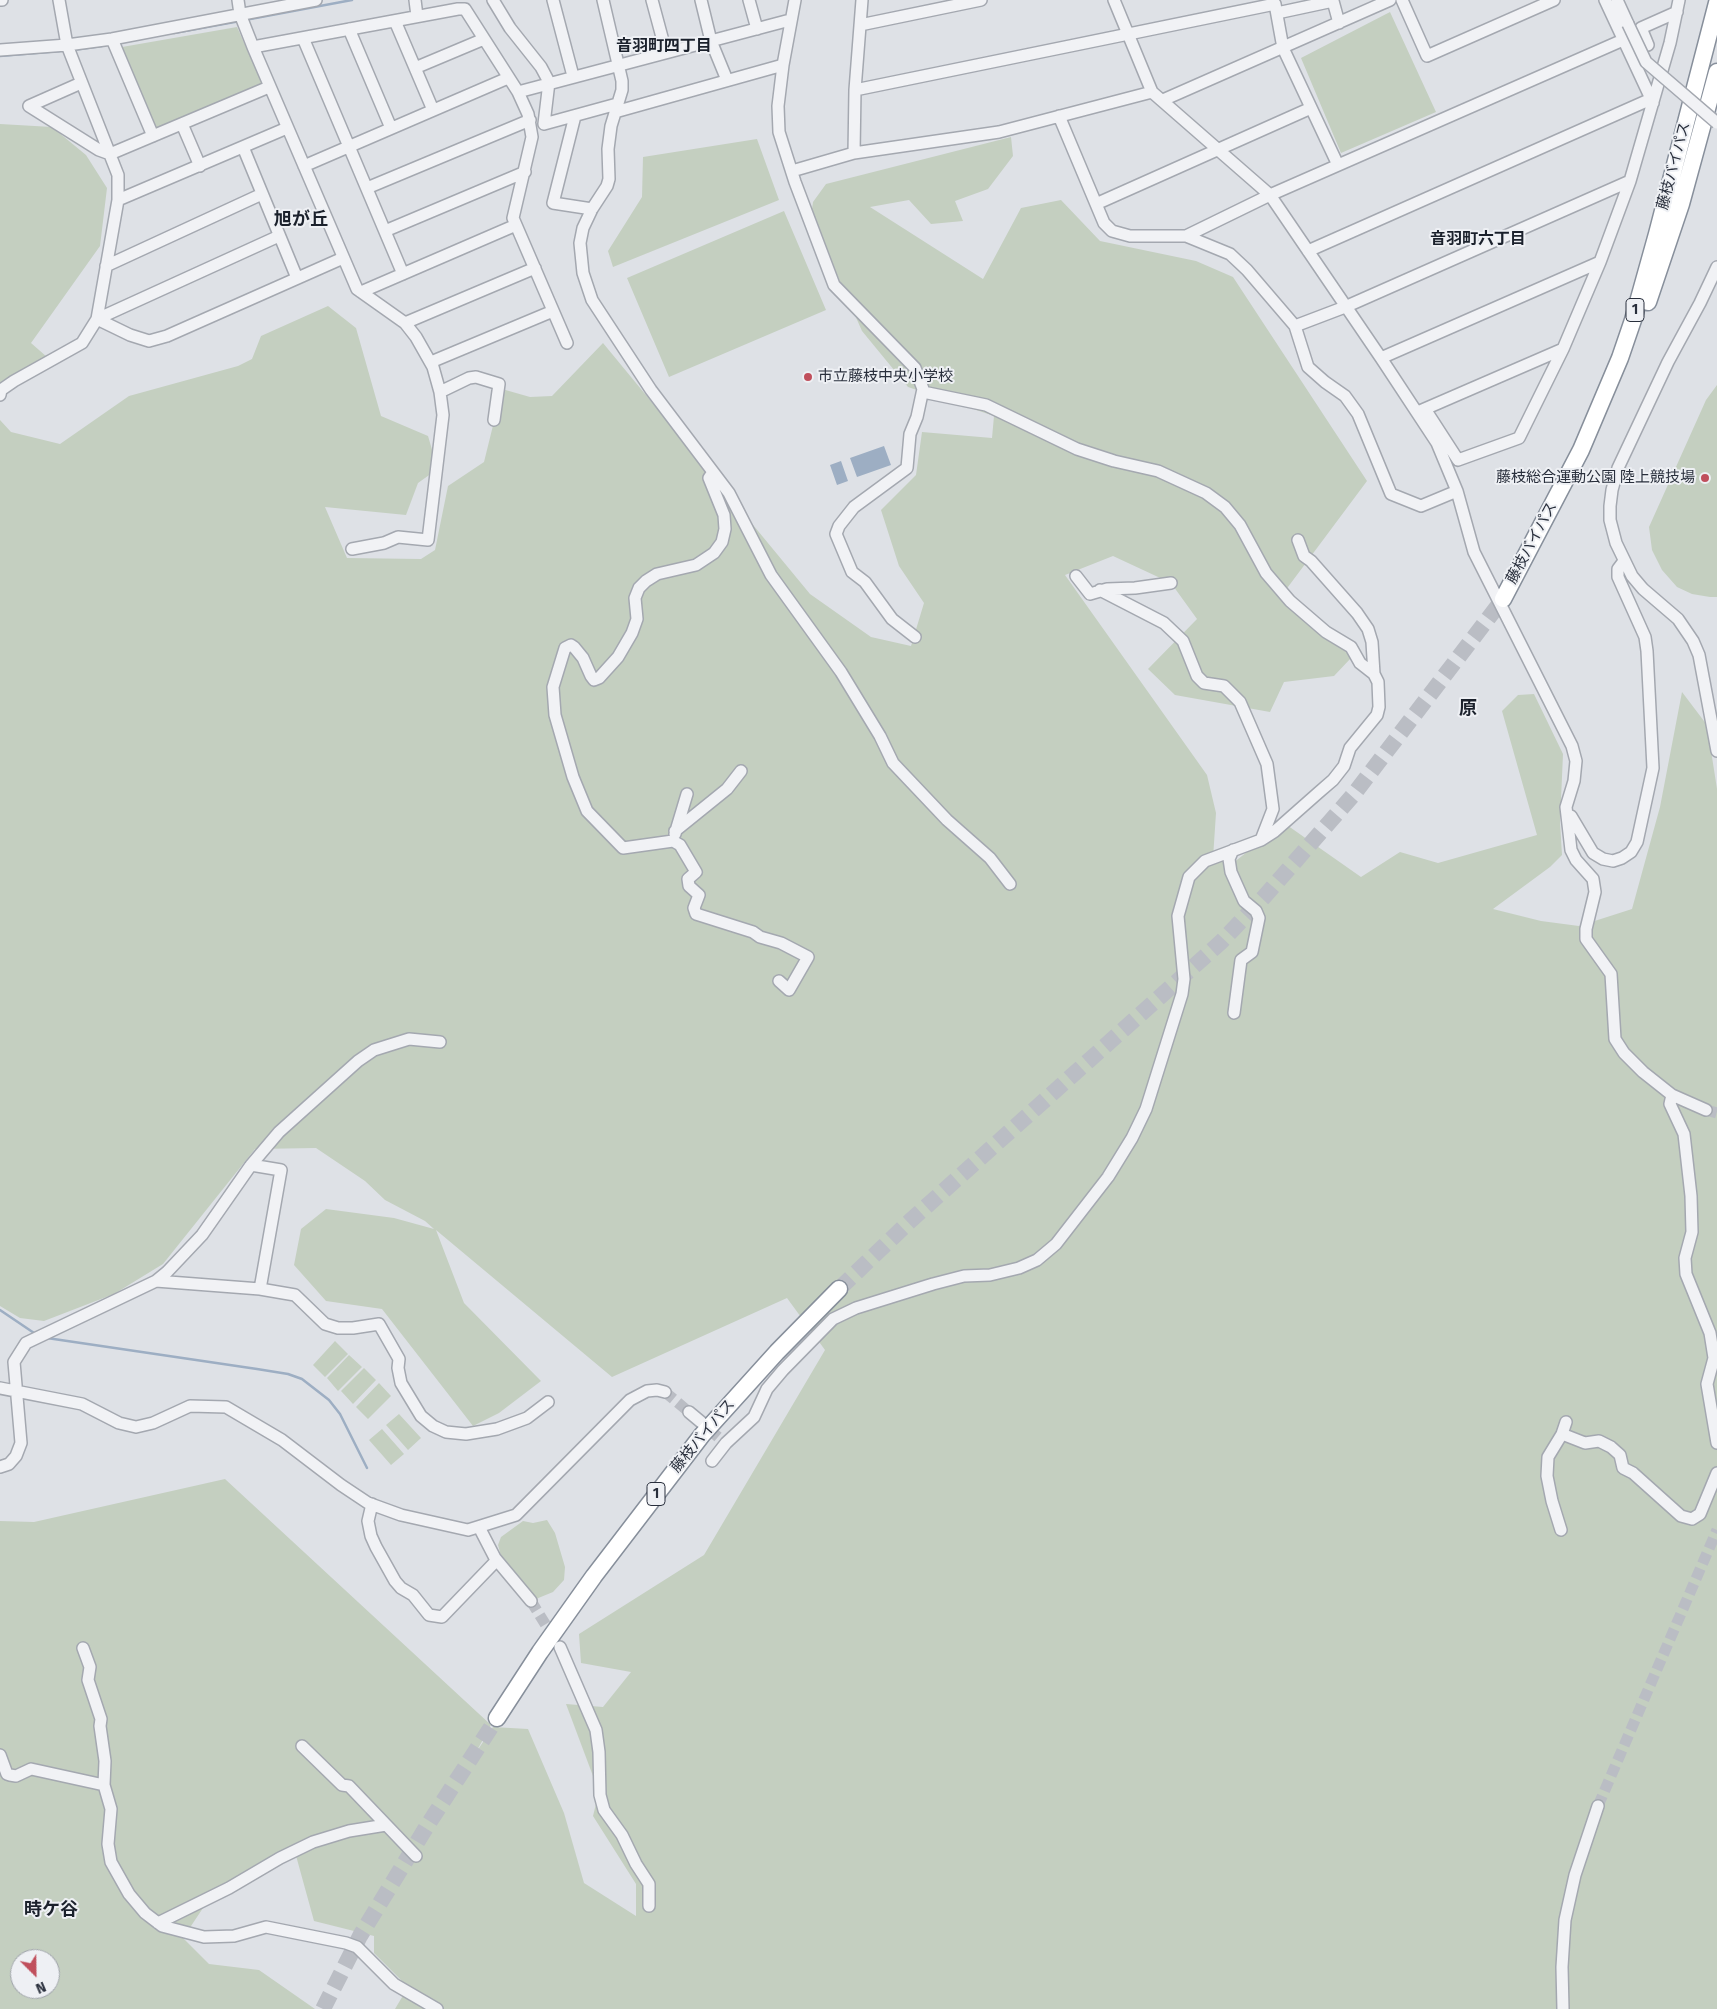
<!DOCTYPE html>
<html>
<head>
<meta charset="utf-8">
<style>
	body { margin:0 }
	#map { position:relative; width:1717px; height:2009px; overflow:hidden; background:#dee1e6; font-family:"Fira Sans",sans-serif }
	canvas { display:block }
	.north { position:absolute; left:10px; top:1949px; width:50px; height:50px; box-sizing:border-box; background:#eef0f4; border:1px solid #9fa3aa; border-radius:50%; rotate:157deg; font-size:14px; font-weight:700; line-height:20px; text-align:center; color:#292f3c }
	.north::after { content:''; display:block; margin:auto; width:18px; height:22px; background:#c04f5c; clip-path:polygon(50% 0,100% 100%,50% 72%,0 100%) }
</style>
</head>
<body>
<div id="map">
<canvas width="1717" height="2009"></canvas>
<div class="north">N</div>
</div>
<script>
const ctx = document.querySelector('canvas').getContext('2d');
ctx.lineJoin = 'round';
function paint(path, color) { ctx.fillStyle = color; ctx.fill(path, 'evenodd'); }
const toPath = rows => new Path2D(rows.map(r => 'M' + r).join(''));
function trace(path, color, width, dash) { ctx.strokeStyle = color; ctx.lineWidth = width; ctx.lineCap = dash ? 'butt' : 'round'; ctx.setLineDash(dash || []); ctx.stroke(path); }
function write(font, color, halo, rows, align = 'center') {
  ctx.font = font + ' "Fira Sans","Noto Sans JP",sans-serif'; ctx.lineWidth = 4; ctx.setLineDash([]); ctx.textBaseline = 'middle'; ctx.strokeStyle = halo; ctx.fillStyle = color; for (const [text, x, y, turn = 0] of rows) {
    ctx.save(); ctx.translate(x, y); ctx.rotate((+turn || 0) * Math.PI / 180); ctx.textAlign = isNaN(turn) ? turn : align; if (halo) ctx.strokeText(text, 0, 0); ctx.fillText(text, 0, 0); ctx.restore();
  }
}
paint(toPath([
	[1390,12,1436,112,1341,153,1301,58],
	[237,27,263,85,154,131,122,47],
	[0,124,52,127,86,155,107,188,100,246,31,343,47,357,0,386],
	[1011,137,1013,156,988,189,955,201,963,221,931,224,909,200,870,207,983,279,1021,208,1061,200,1100,241,1196,261,1233,277,1367,481,1282,595,1338,642,1351,658,1334,676,1284,682,1270,712,1175,695,1148,669,1197,619,1171,583,1113,556,1065,575,1207,775,1216,813,1213,858,1233,863,1284,823,1361,877,1400,852,1438,863,1537,835,1502,711,1518,695,1534,694,1563,754,1560,822,1562,855,1550,867,1493,909,1541,921,1579,926,1632,909,1660,807,1682,692,1707,725,1717,789,1717,2009,395,2009,408,1987,374,1953,374,1936,314,1921,295,1852,215,1890,183,1938,209,1964,259,1970,315,2009,0,2009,0,1521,34,1522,225,1479,491,1725,475,1754,493,1727,528,1729,564,1813,584,1883,636,1916,636,1884,593,1816,599,1792,566,1704,603,1707,631,1672,581,1663,579,1634,704,1555,825,1350,787,1298,612,1377,436,1230,464,1303,541,1381,499,1413,473,1426,382,1309,326,1301,294,1265,301,1229,326,1209,394,1218,434,1229,425,1221,385,1200,365,1181,316,1148,255,1149,163,1264,114,1294,44,1321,20,1318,0,1306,0,420,11,432,60,444,129,396,238,366,252,359,261,336,328,306,356,328,381,416,428,436,433,453,432,473,418,483,406,515,325,507,347,558,421,559,435,550,448,486,484,462,502,389,530,397,552,396,603,343,810,594,871,637,911,646,924,603,899,566,881,510,916,475,922,432,992,438,994,416,908,387,862,331,811,216,813,202,826,184],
	[20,1959,50,1959,50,1989,20,1989],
	[757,139,779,200,613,267,608,251,642,197,643,157],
	[784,211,826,310,669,377,627,278],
	[1717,385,1717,597,1710,597,1692,594,1677,587,1662,570,1652,550,1649,527,1706,400],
	[335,1341,348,1354,325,1377,313,1365],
	[349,1355,362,1367,338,1391,327,1378],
	[364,1368,376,1380,353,1404,341,1391],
	[379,1383,391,1396,368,1419,356,1407],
	[399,1414,421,1438,408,1450,386,1425],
	[382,1429,404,1454,391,1465,369,1440],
	[547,1520,555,1533,565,1567,564,1580,553,1592,531,1601,517,1593,501,1566,501,1556,498,1545,501,1537,523,1521,533,1523]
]), '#c4cfc0');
paint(toPath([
	[884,446,891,465,857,477,850,458],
	[841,461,848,481,837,485,830,465]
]), '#9daec3');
trace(toPath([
	[245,20,352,0],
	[174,33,240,21],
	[73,50,102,46],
	[0,56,60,51],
	[0,1310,37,1335],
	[47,1338,257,1369,288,1374,302,1379,329,1400,340,1414,367,1468]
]), '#9daec3', 2.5);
trace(toPath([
	[1706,1110,1717,1113],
	[665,1392,689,1412],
	[702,1423,718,1437],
	[531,1601,555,1640],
	[1598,1806,1717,1530]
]), '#babdc4', 11, [11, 5.5]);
trace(toPath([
	[839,1289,910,1221,1221,942,1264,897,1354,794,1503,599],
	[323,2009,360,1936,427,1826,497,1718]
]), '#babdc4', 16, [16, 8]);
const minor = toPath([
	[0,0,2,0],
	[238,0,240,14,253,47,357,289,405,323,416,337,433,367,440,392,443,415,428,540,398,537,384,543,352,549],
	[415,0,417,16],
	[493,0,510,28,541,67,549,82,544,124,617,104],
	[553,0,573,76],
	[603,0,622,81,622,90,611,126,608,149,609,179,607,186,592,209,583,228,580,243,583,273,592,300,651,390,729,493,771,575,841,672,880,736,893,763,947,820,990,858,1010,884],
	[652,0,666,52],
	[701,0,711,41,727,80],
	[749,0,757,29],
	[795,0,783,65,778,106,779,132,795,182,834,285,915,368,923,389,917,417,910,434,907,468,854,507,839,526,836,534,852,572,865,582,892,619,915,637],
	[1114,0,1152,92,1270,195,1381,358,1437,443,1457,491,1474,552,1572,746,1576,761,1574,781,1566,807,1571,850,1576,860,1593,879,1595,892,1586,929,1586,939,1611,974,1615,1039,1624,1053,1643,1072,1672,1095,1670,1104,1684,1134,1691,1196,1692,1232,1685,1258,1686,1274,1710,1333,1714,1358,1707,1384,1717,1443],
	[1402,0,1427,56,1554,0],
	[1605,0,1653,103],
	[1617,0,1628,24],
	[1277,13,1333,1,1339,23],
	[395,21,433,110],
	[860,25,981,0],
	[349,29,391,128],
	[303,38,403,274],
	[112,39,153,136],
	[1648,45,1641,28,1677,12],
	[253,47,458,9,465,9,518,92,528,114,532,137,513,218,567,343],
	[0,50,67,45,112,39,316,0],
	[415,68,484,39],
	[81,83,29,106,99,150,110,154,269,87],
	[855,90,1275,4,1283,48,1338,165],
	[518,92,790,20],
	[1163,100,1390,0],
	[615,112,783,65],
	[575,116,553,203,592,209],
	[1059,116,1104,223,1112,231,1130,236,1186,236,1230,254,1247,270,1295,326,1308,367,1325,382,1345,396,1358,414,1391,494,1421,506,1457,491],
	[182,124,200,166],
	[243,147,297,278],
	[854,153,855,90,862,0],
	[304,166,508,78],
	[792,171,854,153,999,132,1152,92],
	[367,188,530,120],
	[118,200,287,128],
	[1096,204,1311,108],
	[385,231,525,172],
	[1186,236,1270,195,1623,40],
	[1308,251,1651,99],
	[106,266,262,194],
	[1717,267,1700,303,1668,362,1618,468,1612,490,1610,506,1610,520,1616,543,1632,576,1643,589,1678,619,1693,641,1699,655,1717,751],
	[361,292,516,225],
	[97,319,130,335,149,341,167,336,343,258],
	[97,319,279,236],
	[405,323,535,268],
	[1295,326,1345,307,1630,181],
	[1381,358,1600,262],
	[431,362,553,311],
	[440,392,469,378,476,377,499,384,494,420],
	[0,395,1,390,14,381,82,343,97,319,118,200,118,175,67,45,59,0],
	[1425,409,1458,460,1519,438,1563,349,1600,262,1630,181,1670,43,1679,0],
	[1420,411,1563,349],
	[713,472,709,478,724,515,725,529,722,542,714,553,696,565,657,574,646,581,639,588,635,598,637,619,632,633,618,657,599,678,594,680,591,676,583,658,574,647,571,645,565,648,553,687,555,715,573,777,587,811,623,848,673,841,680,845,696,872,688,879,689,886,699,895,694,908,696,914,753,932,760,937,781,943,808,957,789,990,779,981],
	[1298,540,1304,556,1311,561,1357,613,1368,629,1372,642,1374,674],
	[1076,576,1090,594,1107,589,1135,588,1171,583],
	[1100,590,1164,623,1183,641,1197,676,1204,683,1224,686,1240,702,1267,764,1273,809,1261,840],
	[1571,816,1593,853,1603,859,1613,861,1622,858,1631,852,1637,842,1653,768,1647,651,1645,637,1618,577,1618,569,1624,561],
	[675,831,727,789,741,771],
	[675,834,687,794],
	[1233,850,1229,859,1231,872,1244,901,1256,911,1259,918,1252,952,1241,960,1234,1013],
	[1672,1095,1706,1110],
	[251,1165,281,1170,260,1289],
	[156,1281,260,1289,295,1295,325,1324,338,1328,353,1328,379,1324,399,1359,398,1368,401,1383,421,1416,433,1426,446,1432,466,1434,497,1429,527,1418,548,1402],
	[0,1388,82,1404,119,1423,136,1427,153,1423,190,1406,226,1407,282,1440,341,1485,368,1503,401,1515,468,1530,516,1515,630,1400,647,1391,657,1390,665,1392],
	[689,1412,701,1422],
	[1562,1434,1585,1443,1599,1441,1611,1447,1620,1455,1623,1468,1633,1473,1681,1516,1692,1519,1700,1514,1717,1473],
	[712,1461,726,1443,754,1417,767,1389,783,1370,833,1319,856,1308,933,1284,964,1276,990,1275,1019,1268,1037,1260,1056,1244,1108,1177,1132,1138,1146,1109,1182,994,1184,979,1178,916,1189,877,1205,861,1261,840,1275,831,1318,793,1333,780,1344,766,1350,748,1377,715,1379,707,1378,682,1374,674,1360,663,1351,647,1326,632,1290,601,1266,573,1240,525,1225,507,1206,493,1158,471,1114,461,1077,449,986,405,923,392],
	[0,1467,9,1464,16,1456,21,1443,14,1362,26,1343,156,1281,167,1272,202,1235,251,1165,279,1132,358,1061,374,1050,409,1039,440,1042],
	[372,1504,368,1521,371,1536,376,1547,395,1581,401,1588,413,1595,429,1615,442,1617,496,1561],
	[479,1527,495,1558,531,1601],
	[1561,1530,1552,1501,1547,1476,1548,1457,1562,1434,1566,1422],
	[560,1647,596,1730,599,1752,600,1795,604,1810,622,1835,636,1864,649,1884,649,1906],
	[83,1648,90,1667,88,1680,101,1719,100,1726,105,1761,104,1785],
	[302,1746,342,1785,349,1786,416,1856],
	[0,1755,7,1774,10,1775,16,1776,31,1769,104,1785,111,1809,108,1844,111,1862,129,1894,145,1913,162,1926,204,1937,234,1936,266,1927,346,1943,357,1947,394,1984,437,2009],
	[158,1923,229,1888,280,1858,313,1842,349,1831,386,1825],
	[1563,2009,1562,1967,1565,1920,1575,1875,1598,1806]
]);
const highway = toPath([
	[1648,302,1681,204,1717,72],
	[1503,599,1581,450,1620,358,1633,320,1657,234,1717,3],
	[497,1718,540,1652,594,1576,702,1435,777,1352,839,1289]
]);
trace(minor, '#a4a8b0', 14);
trace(highway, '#878f9b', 19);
trace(minor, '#f1f2f5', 11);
trace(highway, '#fff', 16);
const minorBridge = toPath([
	[1628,24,1646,62,1717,123]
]);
trace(minorBridge, '#a4a8b0', 14, []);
trace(minorBridge, '#f1f2f5', 11);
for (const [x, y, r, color] of [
	[808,377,5,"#c04f5c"],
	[1705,478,5,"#c04f5c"]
]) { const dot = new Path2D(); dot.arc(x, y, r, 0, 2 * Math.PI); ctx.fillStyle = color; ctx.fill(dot); trace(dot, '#eef0f4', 2); }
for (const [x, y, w] of [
	[1635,310,18],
	[656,1494,18]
]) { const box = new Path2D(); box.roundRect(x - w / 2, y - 11.5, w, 23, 4); ctx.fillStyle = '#eef0f4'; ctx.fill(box); trace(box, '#292f3c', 1); }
write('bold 14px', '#292f3c', null, [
	["1",1635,310],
	["1",656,1494]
]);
write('15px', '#292f3c', '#eef0f4', [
	["藤枝バイパス",1674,166,-75],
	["藤枝バイパス",1532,543,-62],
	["藤枝バイパス",703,1436,-50]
]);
write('15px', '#292f3c', '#eef0f4', [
	["市立藤枝中央小学校",818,377],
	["藤枝総合運動公園 陸上競技場",1695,478,"right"]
], 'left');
write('bold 16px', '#1b212c', '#eef0f4', [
	["音羽町四丁目",664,47],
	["音羽町六丁目",1478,240]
]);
write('bold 18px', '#1b212c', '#eef0f4', [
	["旭が丘",301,220],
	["原",1468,709],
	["時ケ谷",51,1910]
]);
</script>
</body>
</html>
